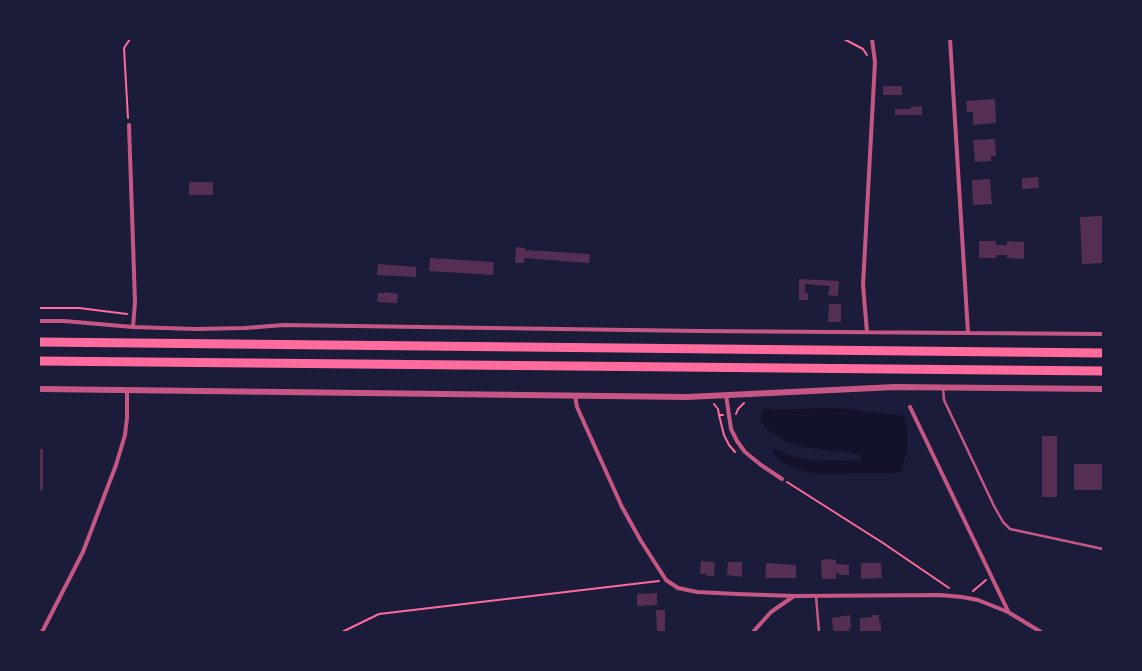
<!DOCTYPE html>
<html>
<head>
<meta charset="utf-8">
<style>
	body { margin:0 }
	#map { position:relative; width:1142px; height:671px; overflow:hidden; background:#1b1b3a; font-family:"Source Sans 3",sans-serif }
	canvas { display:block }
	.frame { position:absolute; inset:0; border:40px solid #1b1b3a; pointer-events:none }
</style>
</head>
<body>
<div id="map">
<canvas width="1142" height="671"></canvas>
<div class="frame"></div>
</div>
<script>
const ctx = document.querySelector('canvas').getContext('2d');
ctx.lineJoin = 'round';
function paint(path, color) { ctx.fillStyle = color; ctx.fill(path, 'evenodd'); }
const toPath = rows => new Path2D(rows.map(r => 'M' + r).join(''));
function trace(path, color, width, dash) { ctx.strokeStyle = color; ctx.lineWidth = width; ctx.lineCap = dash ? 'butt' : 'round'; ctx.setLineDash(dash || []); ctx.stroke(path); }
paint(toPath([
	[768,408,772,410,826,408,850,409,884,414,902,415,905,419,907,429,907,448,902,471,894,473,816,474,793,468,782,463,774,455,772,450,776,450,795,457,812,460,861,461,861,454,803,447,787,442,767,429,761,421,761,416,762,411]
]), '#12122b');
paint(toPath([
	[883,86,902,86,902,95,883,95],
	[995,99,996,123,973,125,973,112,967,112,966,101],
	[922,106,922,115,895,115,895,109,911,109,911,107],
	[995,139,996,156,991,156,991,161,975,162,973,140],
	[1038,177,1039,188,1022,189,1022,178],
	[990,179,992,204,973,205,972,180],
	[189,182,213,182,213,195,189,195],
	[1103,216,1103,263,1082,264,1080,217],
	[979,241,996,241,996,245,1007,245,1007,241,1024,242,1024,259,1006,258,1007,255,996,255,996,258,979,258],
	[516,247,525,248,525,250,590,254,589,263,524,258,524,263,515,263],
	[430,258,494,262,493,275,429,271],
	[378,264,416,267,416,277,377,275],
	[799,279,839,281,838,296,828,295,830,286,805,284,805,293,808,293,808,300,799,300],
	[385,292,398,294,397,303,377,302,378,293,385,293],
	[829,304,841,304,841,322,828,322],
	[1042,436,1057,436,1057,497,1042,497],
	[39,449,43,449,43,490,39,490],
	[1074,464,1103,464,1103,490,1074,490],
	[828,559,836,560,836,564,849,565,849,575,839,575,839,573,836,573,836,579,822,579,821,562,822,560],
	[701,561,715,562,714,576,707,576,707,574,700,574],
	[728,562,742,562,742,577,727,575],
	[766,563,796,565,796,578,765,578],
	[861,563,881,563,882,578,861,579],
	[657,593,657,605,637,606,637,594],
	[656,610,665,610,665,632,657,632],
	[850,615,851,628,849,628,849,632,837,632,833,630,832,618],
	[872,615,879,615,879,622,881,622,881,632,860,631,860,618,872,617]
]), '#542f53');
trace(toPath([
	[844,39,863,49,867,55],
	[128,118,124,48,130,39],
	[39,308,79,308,127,314],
	[714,404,718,409,719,415],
	[736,414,738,409,744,403],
	[723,415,719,415,724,435,729,445,735,452],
	[787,482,883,543,949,588],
	[973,591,986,580],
	[342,632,379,614,659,581]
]), '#ff6b9d', 2);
trace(toPath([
	[943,388,944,400,994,506,1003,522,1010,529,1103,549],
	[816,596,819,632]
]), '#c65784', 2.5);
trace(toPath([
	[950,39,968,333],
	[129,125,135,302,133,327],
	[39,321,64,321,133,327,196,329,245,328,284,325,699,331,1103,334],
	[867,332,863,285,875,62,872,39],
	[575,395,577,407,622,507,641,541,666,580,678,588,697,592,737,594,794,596,940,595,962,597,978,600,1008,612,1041,632],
	[726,395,731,429,737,441,745,452,761,465,782,479],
	[910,407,1008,611],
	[42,632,83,552,116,465,125,435,127,418,127,390],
	[753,632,771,612,794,596]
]), '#c65784', 4);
trace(toPath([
	[39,389,687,397,895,387,1103,389]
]), '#c65784', 6);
trace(toPath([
	[39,342,1103,353],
	[39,361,1103,371]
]), '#ff6b9d', 9);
</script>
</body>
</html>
